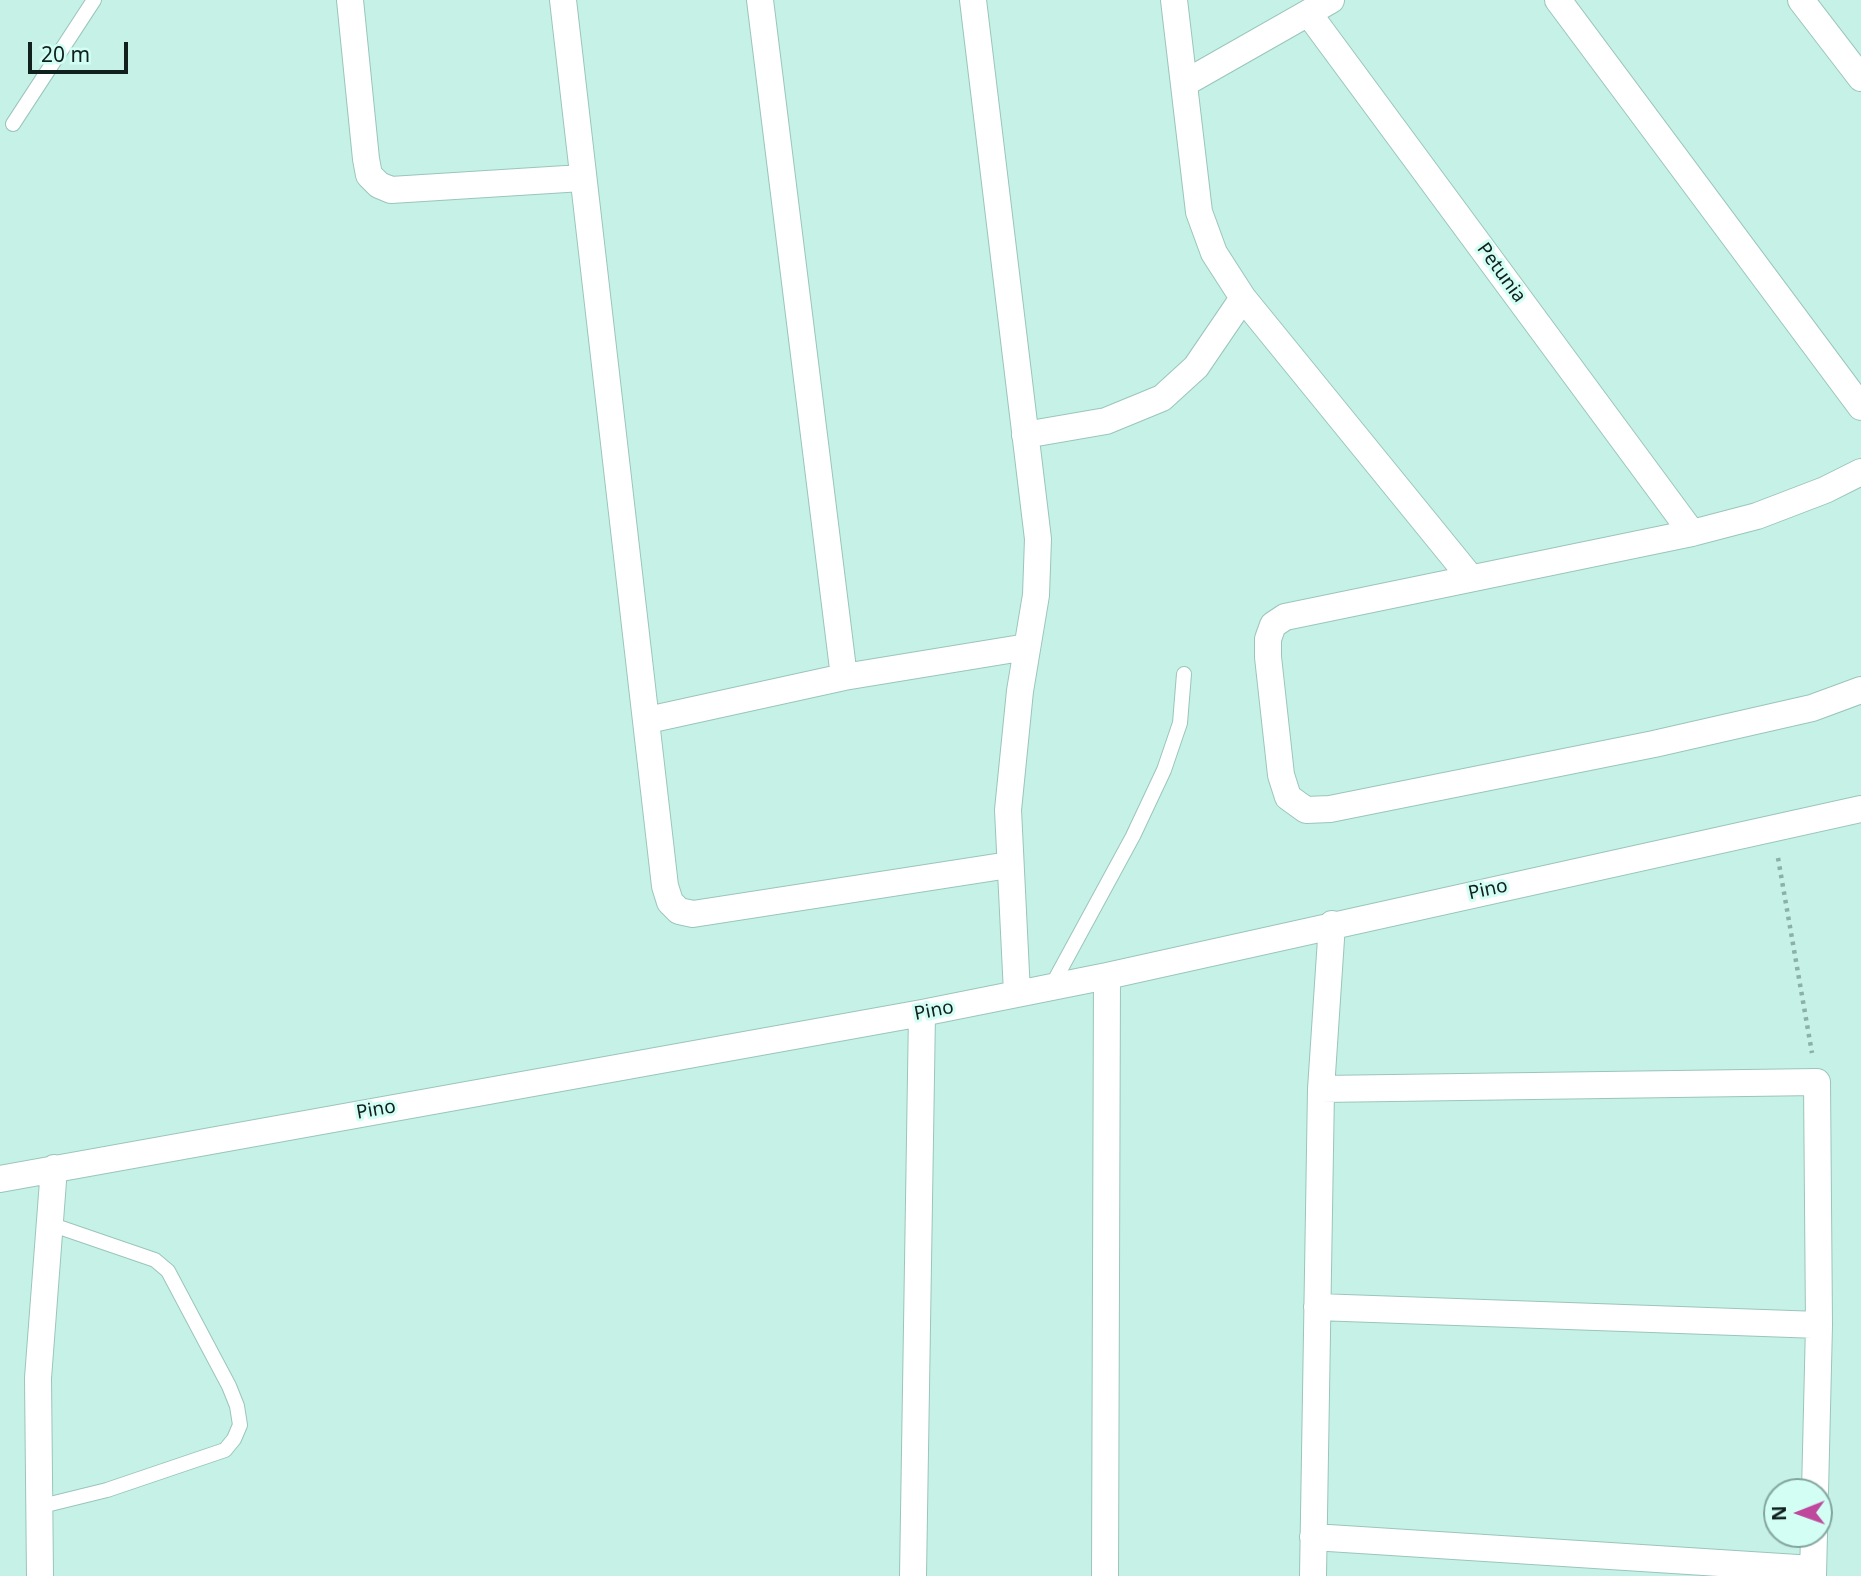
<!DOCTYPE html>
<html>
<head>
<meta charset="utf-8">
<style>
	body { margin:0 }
	#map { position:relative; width:1861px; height:1576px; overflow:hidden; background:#c5f1e6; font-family:"Noto Sans",sans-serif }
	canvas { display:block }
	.north { position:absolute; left:1763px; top:1478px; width:70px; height:70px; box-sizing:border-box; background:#d2fef4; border:2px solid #84a59e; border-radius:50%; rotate:269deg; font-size:19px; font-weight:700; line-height:28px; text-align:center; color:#10201d }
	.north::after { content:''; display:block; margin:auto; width:24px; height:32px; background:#bf489d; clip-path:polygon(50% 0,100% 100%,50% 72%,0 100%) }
	.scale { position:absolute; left:28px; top:42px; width:100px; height:32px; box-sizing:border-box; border:4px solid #10201d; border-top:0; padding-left:9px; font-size:21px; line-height:24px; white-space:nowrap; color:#10201d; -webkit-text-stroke:5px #d2fef4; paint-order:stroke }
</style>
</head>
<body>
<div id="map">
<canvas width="1861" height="1576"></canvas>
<div class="north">N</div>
<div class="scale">20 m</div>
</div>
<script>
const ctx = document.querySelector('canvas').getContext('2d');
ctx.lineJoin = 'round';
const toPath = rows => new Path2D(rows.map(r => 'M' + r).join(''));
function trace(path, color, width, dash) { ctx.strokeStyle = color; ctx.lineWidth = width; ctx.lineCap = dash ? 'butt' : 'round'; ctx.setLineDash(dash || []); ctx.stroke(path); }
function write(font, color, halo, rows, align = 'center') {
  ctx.font = font + ' "Noto Sans",sans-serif'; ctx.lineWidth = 6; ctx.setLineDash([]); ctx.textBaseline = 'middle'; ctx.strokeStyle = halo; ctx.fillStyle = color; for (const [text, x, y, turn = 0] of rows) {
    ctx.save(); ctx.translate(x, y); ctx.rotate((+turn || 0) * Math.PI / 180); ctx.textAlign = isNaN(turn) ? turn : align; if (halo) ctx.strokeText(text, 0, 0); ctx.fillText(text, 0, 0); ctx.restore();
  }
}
const service = toPath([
	[13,124,94,0],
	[1051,987,1133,836,1164,770,1180,723,1184,674],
	[38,1507,107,1490,225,1450,234,1439,240,1425,237,1406,229,1386,168,1271,155,1260,50,1224]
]);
const minor = toPath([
	[350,0,366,159,369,175,379,185,391,190,582,178],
	[563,0,665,886,670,902,679,911,693,914,1009,865],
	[760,0,844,677],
	[973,0,1038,539,1036,595,1020,691,1008,810,1017,993],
	[1174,0,1199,212,1214,253,1243,298,1470,577],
	[1558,0,1861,407],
	[1801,0,1861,78],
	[1309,14,1692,533],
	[1185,83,1331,0],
	[1025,435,1106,421,1162,398,1196,367,1243,298],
	[1861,472,1825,490,1757,516,1692,533,1285,617,1273,625,1268,639,1268,657,1281,775,1288,797,1306,810,1330,809,1654,744,1812,708,1861,690],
	[648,720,844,677,1027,647],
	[1321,1089,1817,1082,1819,1325,1815,1492],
	[0,1179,922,1013,1107,976,1861,809],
	[1317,1307,1819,1325],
	[1313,1537,1813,1569],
	[40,1576,38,1378,54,1168],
	[913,1576,922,1013],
	[1105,1576,1107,976],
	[1313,1576,1321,1089,1332,924],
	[1813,1576,1814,1534]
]);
trace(service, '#9bc5bb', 16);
trace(minor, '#9bc5bb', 28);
trace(toPath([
	[1778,858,1812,1053]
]), '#8cb0a7', 4.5, [3.5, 5]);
trace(service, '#fff', 14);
trace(minor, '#fff', 26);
write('19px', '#10201d', '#d2fef4', [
	["Petunia",1501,273,54],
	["Pino",1488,890,-12],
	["Pino",934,1011,-11],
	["Pino",376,1110,-10]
]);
</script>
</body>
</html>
